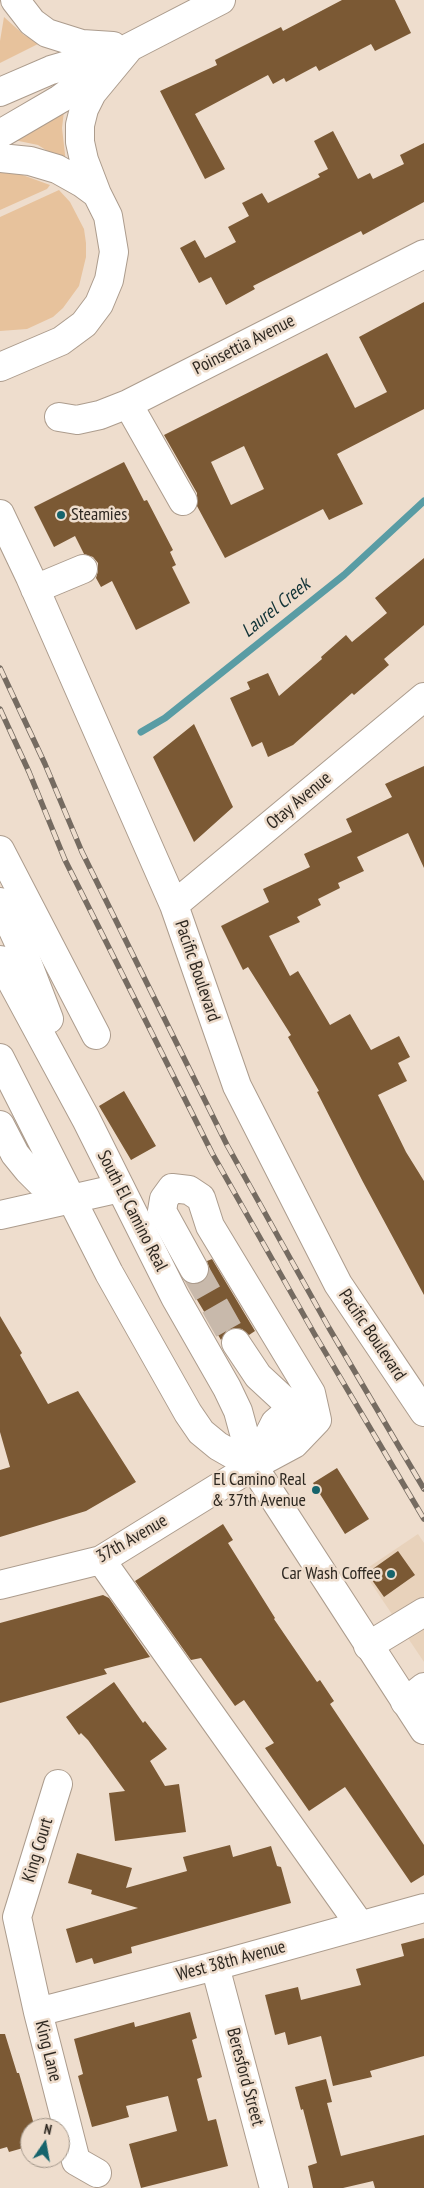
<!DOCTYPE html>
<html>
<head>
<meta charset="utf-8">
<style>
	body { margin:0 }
	#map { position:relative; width:424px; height:2188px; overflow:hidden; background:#eeddcd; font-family:"PT Sans Narrow",sans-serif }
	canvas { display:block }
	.north { position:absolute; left:20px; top:2118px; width:50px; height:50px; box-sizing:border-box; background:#eeddcd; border:1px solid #a19588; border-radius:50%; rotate:12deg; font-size:14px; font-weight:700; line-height:20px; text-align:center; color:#2e2821 }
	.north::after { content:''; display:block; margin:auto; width:18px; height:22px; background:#16646c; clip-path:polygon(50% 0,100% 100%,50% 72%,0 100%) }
</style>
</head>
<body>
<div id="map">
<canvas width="424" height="2188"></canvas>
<div class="north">N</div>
</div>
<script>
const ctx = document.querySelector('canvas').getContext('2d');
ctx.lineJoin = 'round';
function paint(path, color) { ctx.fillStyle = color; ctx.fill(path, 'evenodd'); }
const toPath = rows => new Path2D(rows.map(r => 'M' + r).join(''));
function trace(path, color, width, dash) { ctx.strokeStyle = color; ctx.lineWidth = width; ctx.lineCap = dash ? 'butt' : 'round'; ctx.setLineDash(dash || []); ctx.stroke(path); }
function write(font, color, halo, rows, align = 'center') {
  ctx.font = font + ' "PT Sans Narrow",sans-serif'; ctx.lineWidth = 5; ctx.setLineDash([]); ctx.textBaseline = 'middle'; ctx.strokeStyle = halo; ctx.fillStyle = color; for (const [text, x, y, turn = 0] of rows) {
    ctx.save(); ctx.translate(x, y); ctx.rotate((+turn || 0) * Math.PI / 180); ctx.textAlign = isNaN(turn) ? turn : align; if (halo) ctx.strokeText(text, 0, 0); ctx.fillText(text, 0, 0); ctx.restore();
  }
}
paint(toPath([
	[418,1534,424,1543,424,1662,363,1571]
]), '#e8d2bb');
paint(toPath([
	[4,17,24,35,40,43,0,63,0,41],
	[64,111,62,128,66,163,38,145,14,140],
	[0,173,17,173,50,185,47,189,0,210],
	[59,190,70,202,84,229,86,243,86,257,79,286,63,308,53,317,27,329,0,331,0,217]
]), '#e7c29c');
trace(toPath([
	[141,732,165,718,344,575,424,501]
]), '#599ca4', 7);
paint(toPath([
	[342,0,395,0,411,33,375,51,371,44,319,71,316,66,286,82,284,78,273,84,268,75,195,114,225,169,205,179,160,91,217,65,215,60,281,27,283,31],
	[333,131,358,179,370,173,373,179,404,164,400,155,424,143,424,202,363,235,361,231,253,286,255,289,226,305,211,277,199,283,180,248,195,240,205,258,236,242,228,227,249,216,242,203,262,193,268,203,320,177,318,174,328,169,314,141],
	[424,302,424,409,337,454,363,504,329,520,323,509,225,558,197,506,197,493,164,435,327,353,355,408,387,392,359,337],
	[244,446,264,489,231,505,211,462],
	[124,462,144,501,147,500,173,550,170,552,176,565,172,567,190,603,136,630,112,581,101,587,96,578,98,571,98,563,93,557,84,554,75,536,54,547,34,507],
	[424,558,424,625,384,659,389,665,354,695,352,693,293,745,268,757,262,742,252,747,230,698,250,689,247,682,268,673,279,696,322,659,321,657,346,635,352,642,387,613,375,598],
	[194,724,233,807,194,842,153,757],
	[424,766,424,868,408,833,357,857,364,871,338,883,340,888,318,899,321,905,297,917,300,922,269,936,290,976,298,971,330,1025,350,1014,371,1050,399,1036,410,1057,398,1063,407,1081,378,1095,406,1152,424,1181,424,1295,363,1182,317,1092,319,1091,288,1037,291,1035,248,967,243,970,221,926,269,902,263,889,310,867,304,854,352,832,346,819,392,797,385,784],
	[124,1091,156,1146,131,1160,99,1106],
	[212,1259,255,1331,249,1335,242,1329,235,1328,227,1330,221,1340,187,1283,193,1285,201,1283,207,1277,210,1270,207,1261],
	[0,1316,22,1353,20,1355,48,1404,78,1391,136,1482,86,1511,0,1537,0,1470,10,1467,0,1432],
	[337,1468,369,1519,345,1534,313,1483],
	[223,1524,233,1540,228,1543,275,1618,274,1619,317,1682,320,1680,334,1701,330,1704,424,1845,424,1875,411,1883,345,1787,309,1811,265,1748,274,1743,244,1700,235,1706,201,1658,191,1660,135,1581],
	[398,1551,415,1575,384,1597,367,1573],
	[103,1595,109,1598,150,1657,104,1669,107,1674,0,1703,0,1623],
	[114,1682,143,1723,145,1721,167,1749,150,1761,165,1786,179,1784,186,1832,115,1841,109,1793,125,1791,88,1740,81,1733,79,1735,66,1717],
	[230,1845,233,1857,271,1846,277,1866,281,1867,291,1903,131,1947,132,1953,94,1964,92,1958,76,1963,66,1929,138,1908,91,1894,92,1890,68,1883,77,1853,132,1868,126,1888,187,1871,183,1857],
	[424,1938,424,2056,370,2071,372,2077,333,2086,321,2036,288,2045,285,2032,275,2035,265,1995,298,1987,301,2000,361,1985,356,1969,404,1956,401,1944],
	[190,2012,197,2038,192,2040,202,2077,197,2079,208,2121,216,2119,228,2166,141,2188,129,2144,177,2131,168,2096,126,2106,129,2117,92,2127,78,2076,83,2074,74,2039,134,2022,135,2027],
	[0,2034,5,2034,17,2073,19,2073,35,2128,30,2128,30,2146,9,2152,7,2147,0,2149],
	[326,2079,332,2102,327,2103,341,2156,424,2135,424,2188,375,2188,373,2181,343,2188,313,2188,308,2166,317,2163,303,2109,301,2110,295,2087]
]), '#7b5934');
trace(toPath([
	[194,1269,236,1343]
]), '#c8b9ab', 28, [28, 14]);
const minor = toPath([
	[128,404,183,501],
	[59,417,77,420,100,415,128,404,424,254],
	[0,514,30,577,174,905,237,1086,338,1284,424,1412],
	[35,589,83,569],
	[0,850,96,1035],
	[174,905,424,697],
	[0,1215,120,1188],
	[194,1269,162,1211,164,1199,172,1188,189,1190,201,1198,210,1226,311,1393,317,1420,294,1444,253,1466,275,1423,289,1411,285,1401,258,1376,236,1343],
	[101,1560,360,1925],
	[0,1585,101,1560,253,1466],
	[368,1646,424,1612],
	[405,1702,424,1687],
	[58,1784,17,1917,38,2012,76,2161,97,2173],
	[215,1966,274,2188],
	[38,2012,215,1966,424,1908]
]);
const major = toPath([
	[15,0,32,22,47,33,82,44,113,46],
	[0,92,51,70,112,52],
	[0,134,60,99,130,47,221,0],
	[0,158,30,161,57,169,82,183,97,194],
	[0,367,61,341,84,324,99,304,109,280,114,252,108,216,97,194,84,160,80,142,80,125,84,109,92,93,130,47],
	[0,902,24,954,49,1019],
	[0,960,86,1119,175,1297,227,1388,238,1411,253,1466,424,1730],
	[0,1058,109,1273,188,1413,201,1432,218,1446,253,1466],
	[0,1125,15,1154,28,1170,40,1182,70,1199]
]);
trace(minor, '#ac9c8d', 30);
trace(major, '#ac9c8d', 30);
trace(minor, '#fff', 28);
trace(major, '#fff', 28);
const rail = toPath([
	[0,668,45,764,82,852,227,1145,329,1328,424,1489],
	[0,709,29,772,65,860,212,1153,315,1335,424,1519]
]);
trace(rail, '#756b61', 5.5);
trace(rail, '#eeddcd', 4, [11]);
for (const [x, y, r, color] of [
	[61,515,5,"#16646c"],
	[316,1490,5,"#16646c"],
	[391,1574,5,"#16646c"]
]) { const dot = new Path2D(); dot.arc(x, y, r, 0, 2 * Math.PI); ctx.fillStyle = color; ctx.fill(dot); trace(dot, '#eeddcd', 2); }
write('18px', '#2e2821', '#eeddcd', [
	["Poinsettia Avenue",244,345,-27],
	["Otay Avenue",299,801,-40],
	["Pacific Boulevard",197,971,71],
	["South El Camino Real",132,1211,63],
	["Pacific Boulevard",372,1335,56],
	["37th Avenue",132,1539,-30],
	["King Court",38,1850,-73],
	["West 38th Avenue",231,1961,-15],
	["King Lane",48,2051,76],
	["Beresford Street",245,2077,75]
]);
write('18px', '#2e2821', '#eeddcd', [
	["Steamies",71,515,"left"],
	["El Camino Real",306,1480],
	["& 37th Avenue",306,1501],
	["Car Wash Coffee",381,1574]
], 'right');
write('italic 19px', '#103236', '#eeddcd', [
	["Laurel Creek",276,608,-39]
]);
</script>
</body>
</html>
